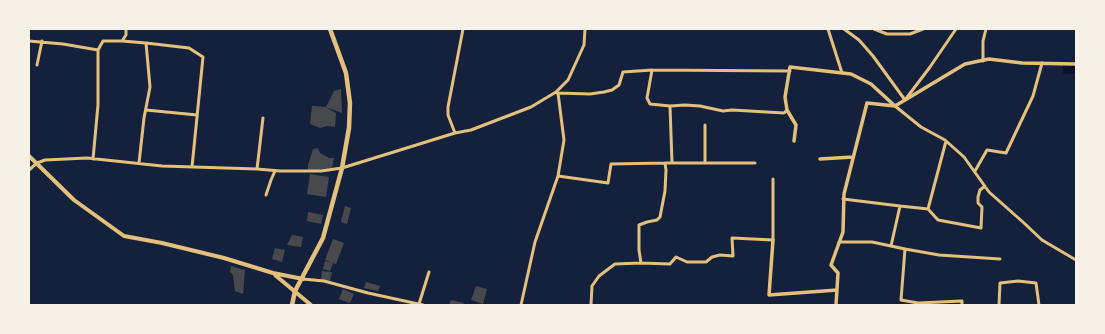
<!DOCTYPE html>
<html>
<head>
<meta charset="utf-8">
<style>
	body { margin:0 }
	#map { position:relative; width:1105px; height:334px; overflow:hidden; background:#14213d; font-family:"DM Sans",sans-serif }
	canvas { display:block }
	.frame { position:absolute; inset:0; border:30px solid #f6f1e7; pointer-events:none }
</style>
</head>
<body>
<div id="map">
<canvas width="1105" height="334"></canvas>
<div class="frame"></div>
</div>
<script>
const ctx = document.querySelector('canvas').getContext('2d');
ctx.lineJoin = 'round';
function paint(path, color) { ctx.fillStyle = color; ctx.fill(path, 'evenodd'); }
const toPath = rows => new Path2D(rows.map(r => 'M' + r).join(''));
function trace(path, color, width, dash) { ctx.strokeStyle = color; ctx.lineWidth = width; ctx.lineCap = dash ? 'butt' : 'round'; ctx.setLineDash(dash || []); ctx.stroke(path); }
paint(toPath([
	[1063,65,1076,65,1076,74,1063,74]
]), '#0b132b');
paint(toPath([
	[341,89,342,113,326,107,334,91],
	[312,106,326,107,336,113,335,127,327,126,320,128,310,124],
	[318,148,320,153,325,156,329,158,334,158,332,168,308,171,308,165,313,149],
	[310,174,329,177,326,197,307,194],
	[345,206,351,208,347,224,341,222],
	[308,212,323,215,321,224,307,221],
	[292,235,303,237,301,247,287,245],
	[333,239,344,243,336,264,325,260],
	[275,248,285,250,282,262,272,259],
	[325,261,333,263,330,271,323,269],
	[231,266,245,270,243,294,235,291,233,275,230,272],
	[322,271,332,272,330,281,321,280],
	[366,282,380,286,378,291,364,288],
	[476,286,487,289,483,304,471,300],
	[343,289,354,294,350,303,339,299],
	[451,300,464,303,463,305,449,305]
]), '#48494c');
trace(toPath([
	[828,29,842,73],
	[844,29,859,40,873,56,905,100,930,67,956,29],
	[874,29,887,34,910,34,923,29],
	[29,41,63,44,98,50,103,41,122,41,126,35,126,29],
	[122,41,146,43,150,87,144,118,139,163],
	[146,43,189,48,203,57,192,167],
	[983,61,983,41,986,29],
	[37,65,42,41],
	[652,70,790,71],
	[557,93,590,94,604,92,612,90,619,85,623,72,652,70,647,98,650,104,670,106],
	[895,106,921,127,945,140,964,157,989,192,1024,223,1042,240,1076,260],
	[146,110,197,115],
	[705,125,705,163],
	[455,133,448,115,448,107,463,29],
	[93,159,98,105,98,50],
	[672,163,755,163],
	[257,169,263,118],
	[29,170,37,163,45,160,87,158,162,166,257,169,280,171,321,171,342,168,455,133,471,130,531,107,556,92,568,80,584,45,585,29],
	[975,171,987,150,1006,153,1033,96,1042,63],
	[558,176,608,183,611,164,665,163],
	[266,195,271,180,275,171],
	[843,199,900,206],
	[928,209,946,141],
	[839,242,872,242,905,249,901,300,918,303,962,301,962,305],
	[891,246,900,206,928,209,938,220,981,228,982,207,978,203,978,197,980,190,985,186],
	[905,249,939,255,1000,259],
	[641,263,639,250,639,225,647,222,657,220,660,217,665,191,666,170,665,163,672,163,670,106,685,105,700,106,723,111,732,110,784,113,787,110],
	[303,279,324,281,368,293,423,305],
	[419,304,429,272],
	[521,305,535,242,558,176,564,140,558,93],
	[591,305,592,286,599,276,615,264,641,263,670,264,676,257,687,262,706,262,712,257,720,255,733,256,732,238,773,240,773,179],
	[999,305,1000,283,1018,281,1036,283,1039,305]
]), '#e5c07b', 3);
trace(toPath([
	[895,106,965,64,989,59,1022,63,1076,64],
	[794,141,796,125,787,110,785,97,790,67,851,74,871,84,895,106,867,103,844,194,843,232,831,265,838,273,836,305],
	[820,159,853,157],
	[773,240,769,295,837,290]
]), '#e5c07b', 3.5);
trace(toPath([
	[29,156,74,200,124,236,162,243,224,258,273,273,303,279],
	[275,275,311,305]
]), '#e5c07b', 4);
trace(toPath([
	[292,305,295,291,323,238,342,168,349,128,350,103,346,73,330,29]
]), '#e5c07b', 4.5);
</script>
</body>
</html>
